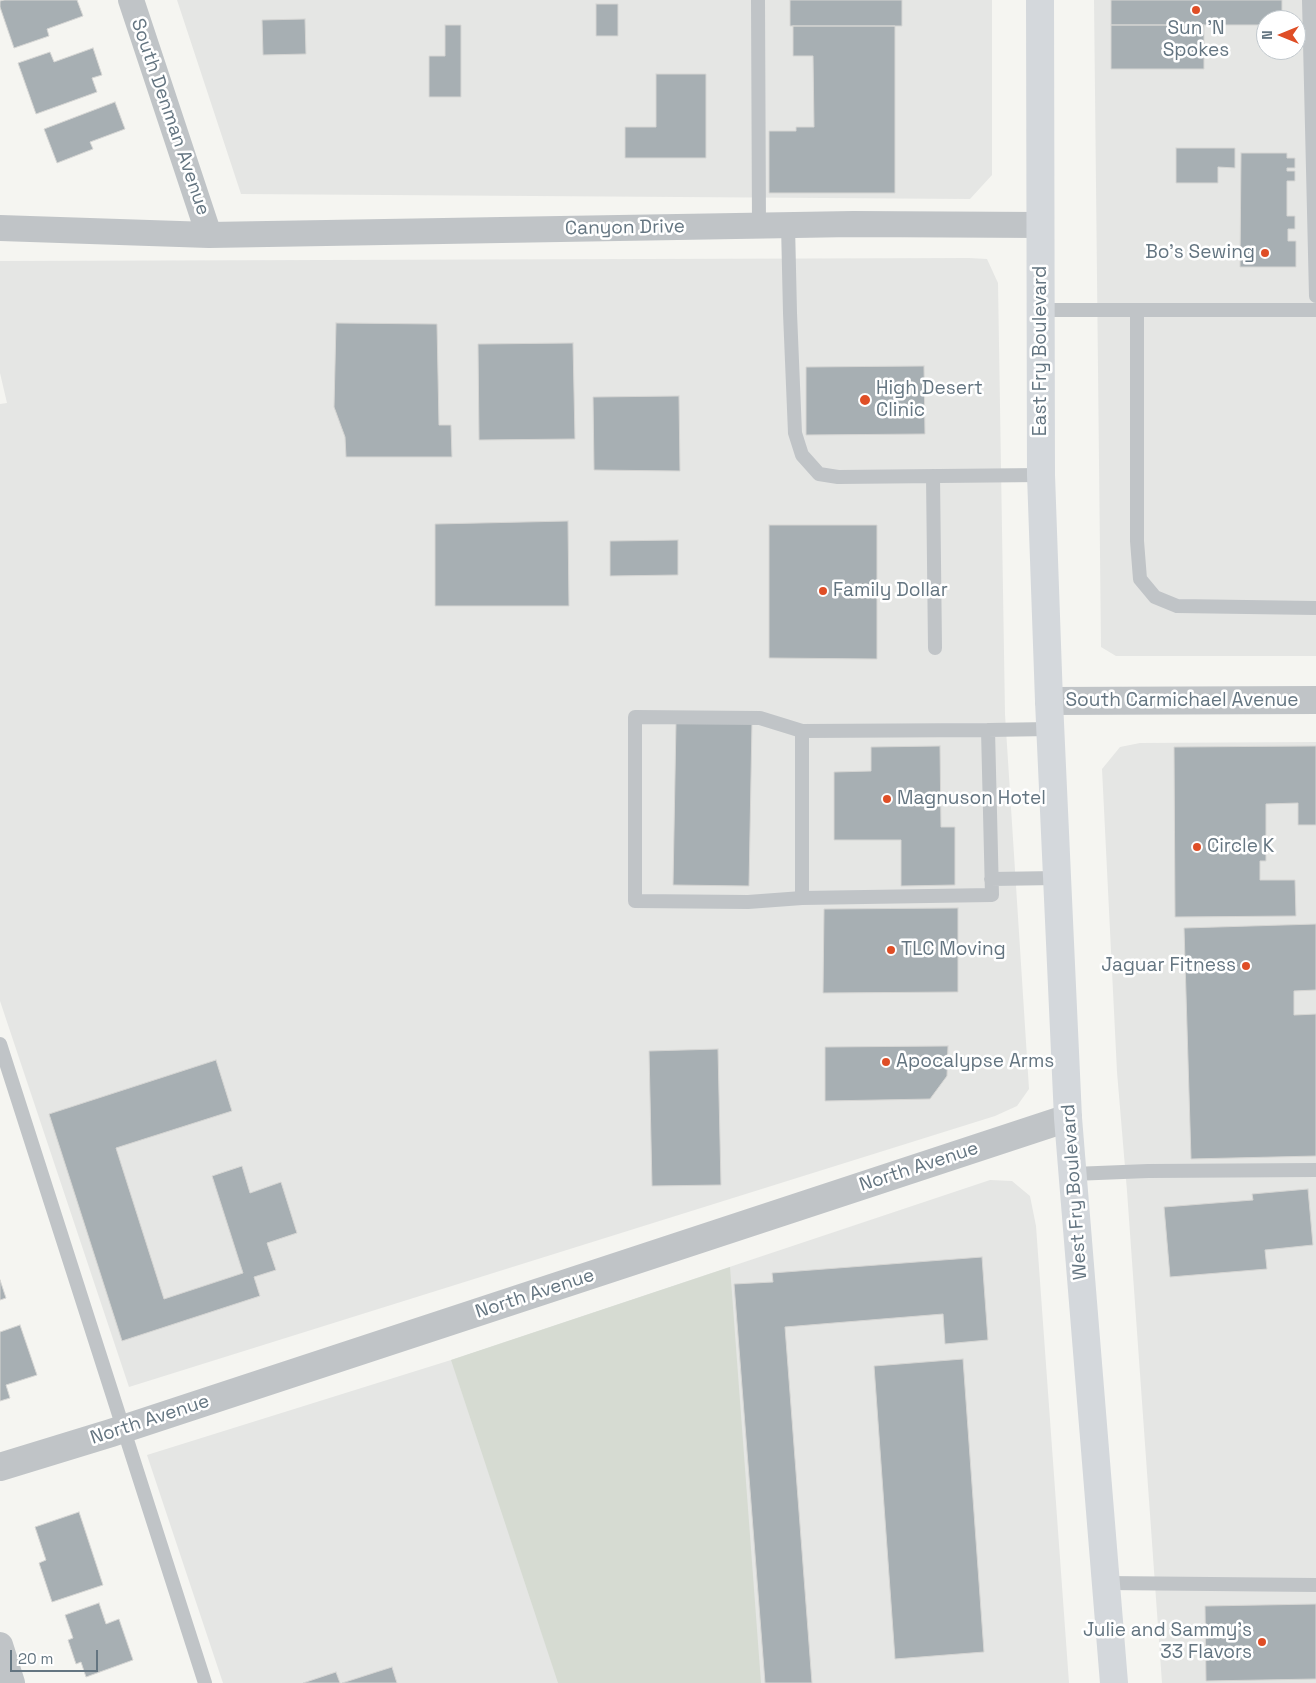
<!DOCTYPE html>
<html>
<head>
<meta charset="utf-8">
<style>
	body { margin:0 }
	#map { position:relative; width:1316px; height:1683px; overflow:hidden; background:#f5f5f1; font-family:"Space Grotesk",sans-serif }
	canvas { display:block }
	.north { position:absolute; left:1256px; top:10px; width:50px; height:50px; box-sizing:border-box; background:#fff; border:1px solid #c1c8cd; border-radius:50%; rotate:270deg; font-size:14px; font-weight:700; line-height:20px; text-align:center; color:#647581 }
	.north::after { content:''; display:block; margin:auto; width:18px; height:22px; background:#df4e26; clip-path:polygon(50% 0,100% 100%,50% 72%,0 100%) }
	.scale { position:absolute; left:10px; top:1650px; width:88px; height:22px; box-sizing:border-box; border:2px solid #647581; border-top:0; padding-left:6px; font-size:15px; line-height:18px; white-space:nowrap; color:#647581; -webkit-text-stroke:4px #fff; paint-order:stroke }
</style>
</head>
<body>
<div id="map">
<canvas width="1316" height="1683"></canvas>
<div class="north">N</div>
<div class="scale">20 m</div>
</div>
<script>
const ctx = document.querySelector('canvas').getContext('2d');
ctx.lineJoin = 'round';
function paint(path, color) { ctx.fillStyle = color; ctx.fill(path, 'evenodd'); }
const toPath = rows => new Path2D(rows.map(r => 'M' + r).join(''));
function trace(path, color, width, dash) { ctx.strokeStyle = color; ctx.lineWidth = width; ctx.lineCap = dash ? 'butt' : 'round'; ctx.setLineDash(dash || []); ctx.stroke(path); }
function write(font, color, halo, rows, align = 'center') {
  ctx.font = font + ' "Space Grotesk",sans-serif'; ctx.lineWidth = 5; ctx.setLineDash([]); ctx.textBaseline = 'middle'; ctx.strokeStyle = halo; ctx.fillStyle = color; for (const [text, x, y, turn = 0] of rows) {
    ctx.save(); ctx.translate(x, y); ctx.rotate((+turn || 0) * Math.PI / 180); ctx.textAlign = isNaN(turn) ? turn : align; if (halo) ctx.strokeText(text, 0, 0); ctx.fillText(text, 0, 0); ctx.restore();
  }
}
paint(toPath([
	[177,0,992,0,992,175,970,199,241,194],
	[1094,0,1316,0,1316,656,1116,656,1101,647],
	[1266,20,1296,20,1296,50,1266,50],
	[969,258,987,259,998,283,1005,714,1029,1089,1017,1106,995,1116,129,1387,0,1001,0,404,7,403,0,373,0,261],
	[1316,742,1316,1683,1162,1683,1127,1191,1117,1072,1102,769,1120,747,1140,743],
	[990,1180,1012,1181,1030,1196,1036,1226,1069,1683,223,1683,147,1455,451,1360]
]), '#e5e6e4');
paint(toPath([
	[730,1267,761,1683,558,1683,451,1360]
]), '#d6dbd2');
const building = toPath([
	[4,0,77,0,83,16,47,29,49,36,14,48,0,7,0,1,4,0],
	[790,0,902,0,902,26,790,26,790,0],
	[1111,0,1282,0,1282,20,1266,20,1266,25,1111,25,1111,0],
	[596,4,618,4,618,36,596,36,596,4],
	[305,19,306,54,263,55,262,20,305,19],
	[445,25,461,25,461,97,429,97,429,56,445,56,445,25],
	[1111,25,1204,25,1204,69,1111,69,1111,25],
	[793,26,895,26,895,193,769,193,769,131,796,131,796,127,814,127,813,56,793,56,793,26],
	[93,48,102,75,92,78,97,92,36,114,18,63,50,52,54,62,93,48],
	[656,74,706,74,706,158,625,158,625,127,656,127,656,74],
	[115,102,125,129,90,142,93,149,57,163,44,129,115,102],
	[1176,148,1235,148,1235,168,1218,167,1218,183,1176,183,1176,148],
	[1241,153,1287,153,1287,158,1295,158,1295,168,1287,168,1287,171,1295,171,1295,181,1287,181,1287,216,1295,216,1295,229,1288,229,1288,241,1296,241,1296,267,1240,267,1241,153],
	[336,323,437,324,439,425,451,425,452,457,346,457,345,437,334,407,336,323],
	[573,343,575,439,479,440,478,344,573,343],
	[924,366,925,434,806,435,806,367,924,366],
	[679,396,680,471,594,470,593,397,679,396],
	[568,521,569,606,435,606,435,524,568,521],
	[769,525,877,525,877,659,769,658,769,525],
	[678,540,678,575,610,576,610,541,678,540],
	[676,722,752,723,749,886,673,885,676,722],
	[940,746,941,827,955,827,955,885,901,886,901,840,834,840,834,772,871,771,871,747,940,746],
	[1316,746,1316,825,1298,825,1298,803,1266,804,1266,861,1260,861,1260,880,1295,880,1296,916,1175,917,1174,747,1316,746],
	[958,908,958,992,823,993,824,909,958,908],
	[1316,924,1316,990,1294,991,1294,1015,1316,1014,1316,1156,1191,1159,1184,928,1316,924],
	[948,1046,947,1076,930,1099,825,1101,825,1047,948,1046],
	[718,1049,721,1185,652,1186,649,1051,718,1049],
	[216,1060,232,1111,116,1148,164,1299,243,1273,212,1176,242,1166,250,1193,281,1182,297,1233,267,1243,276,1270,254,1277,260,1296,122,1341,49,1114,216,1060],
	[1308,1189,1313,1245,1265,1250,1267,1269,1170,1277,1164,1207,1253,1200,1252,1194,1308,1189],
	[982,1257,988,1340,945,1344,943,1314,785,1327,812,1683,765,1683,734,1284,773,1282,772,1273,982,1257],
	[0,1280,6,1298,0,1300,0,1280],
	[20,1325,37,1375,6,1385,10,1398,0,1401,0,1332,20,1325],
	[963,1359,984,1652,895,1659,874,1366,963,1359],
	[79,1512,103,1585,52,1602,39,1563,46,1560,35,1527,79,1512],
	[99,1603,106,1624,119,1619,133,1660,86,1677,81,1662,76,1664,68,1640,73,1638,65,1615,99,1603],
	[1316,1604,1316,1679,1206,1681,1205,1606,1316,1604],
	[392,1667,397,1683,342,1683,392,1667],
	[336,1672,340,1683,303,1683,336,1672]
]);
paint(building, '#a7afb3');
trace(building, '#d6d6d4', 1);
trace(toPath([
	[758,0,759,226],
	[1309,0,1316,296],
	[788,225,790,313,795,433,802,455,819,474,838,477,1041,475],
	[1041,310,1316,310],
	[1137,310,1137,541,1140,579,1155,597,1177,606,1316,608],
	[933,476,935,648],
	[988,730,992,895,802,898,748,902,635,901,635,717,760,718,802,731,988,730,1050,729],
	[802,731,802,898],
	[991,879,1057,878],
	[0,1044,205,1683],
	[1073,1174,1148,1171,1316,1170],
	[1106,1583,1316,1585]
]), '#c0c4c7', 14);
trace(toPath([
	[131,0,209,235],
	[0,228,209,235,853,224,1041,225],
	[0,1645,12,1683]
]), '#c0c4c7', 26);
trace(toPath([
	[1049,701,1316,700],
	[0,1467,111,1433,1068,1118]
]), '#c0c4c7', 28);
trace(toPath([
	[1040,0,1041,475,1049,701,1068,1118,1114,1683]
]), '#d4d8dc', 28);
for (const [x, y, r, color] of [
	[1196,10,5,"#df4e26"],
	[1265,253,5,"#df4e26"],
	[865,400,6,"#df4e26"],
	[823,591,5,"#df4e26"],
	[887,799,5,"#df4e26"],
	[1197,847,5,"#df4e26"],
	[891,950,5,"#df4e26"],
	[1246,966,5,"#df4e26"],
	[886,1062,5,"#df4e26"],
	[1262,1642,5,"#df4e26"]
]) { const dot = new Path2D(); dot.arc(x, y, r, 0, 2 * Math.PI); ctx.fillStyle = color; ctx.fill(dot); trace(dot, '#fff', 2); }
write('19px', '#647581', '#fff', [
	["Sun 'N",1196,29,"center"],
	["Spokes",1196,51,"center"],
	["Bo's Sewing",1255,253,"right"],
	["High Desert",876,389],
	["Clinic",876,411],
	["Family Dollar",833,591],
	["Magnuson Hotel",897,799],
	["Circle K",1207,847],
	["TLC Moving",901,950],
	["Jaguar Fitness",1236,966,"right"],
	["Apocalypse Arms",896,1062],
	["Julie and Sammy's",1252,1631,"right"],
	["33 Flavors",1252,1653,"right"]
], 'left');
write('19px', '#647581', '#fff', [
	["South Denman Avenue",170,117,71],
	["Canyon Drive",625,228,-1],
	["East Fry Boulevard",1041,351,-90],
	["South Carmichael Avenue",1182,701],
	["North Avenue",919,1167,-18],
	["West Fry Boulevard",1075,1192,-94],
	["North Avenue",535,1294,-18],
	["North Avenue",150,1420,-18]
]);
</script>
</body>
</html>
